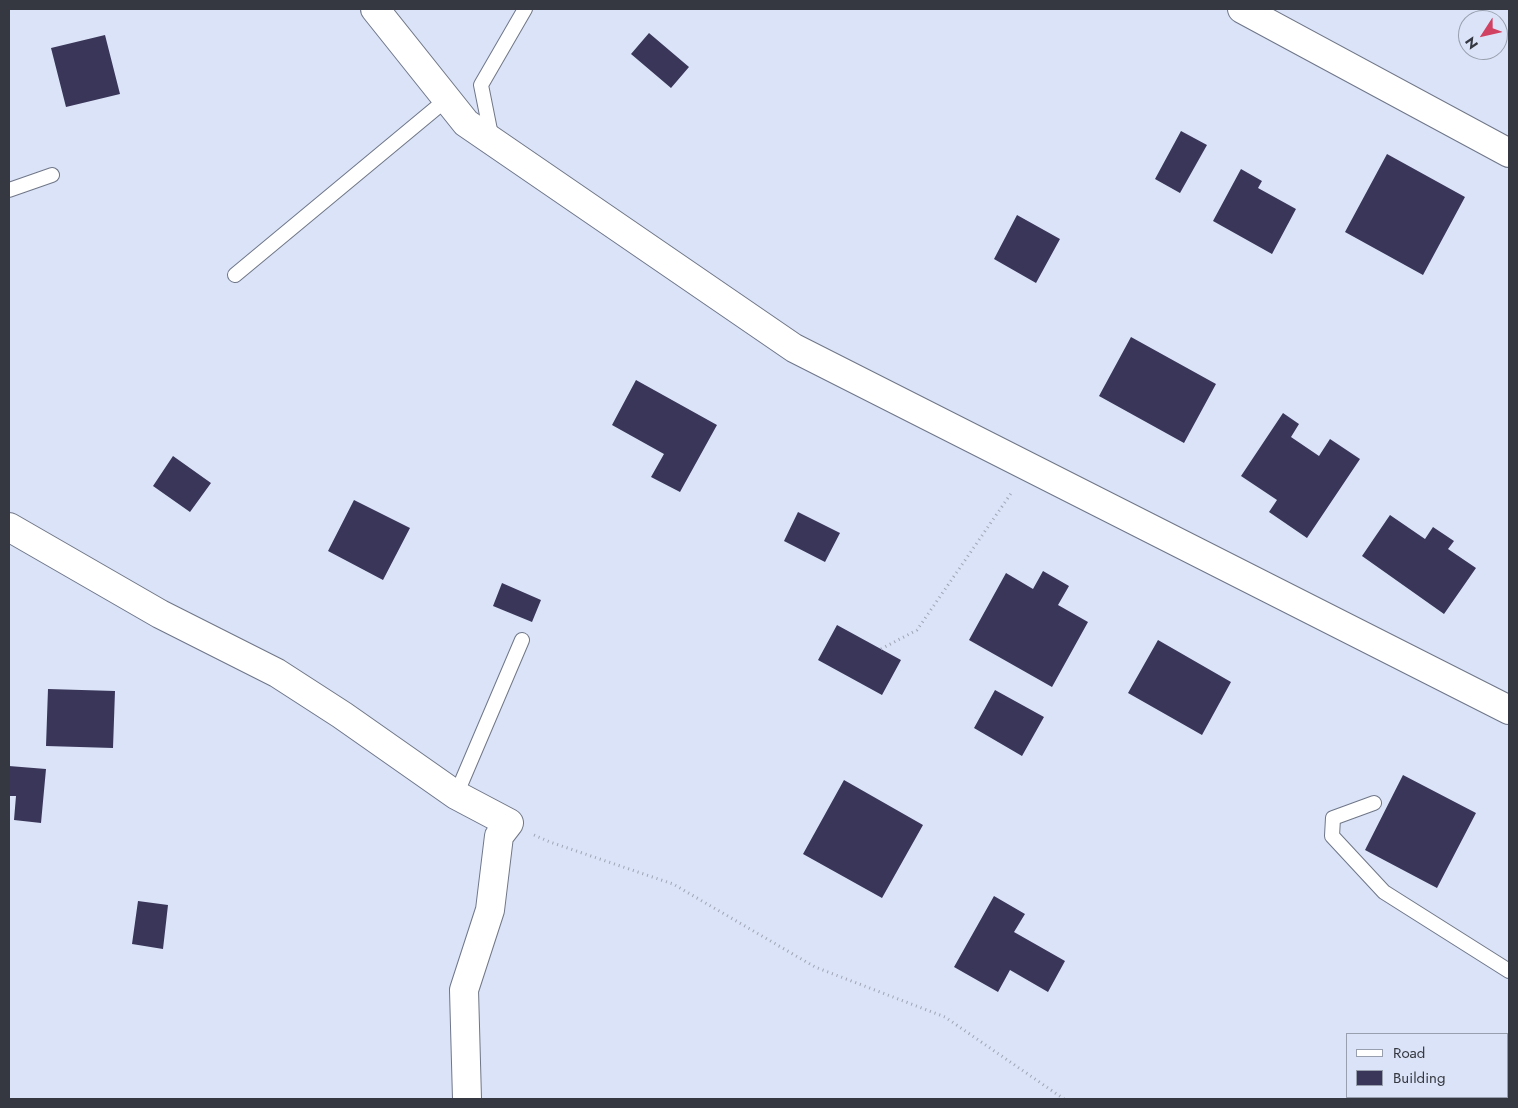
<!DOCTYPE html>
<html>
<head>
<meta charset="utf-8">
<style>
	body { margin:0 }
	#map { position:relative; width:1518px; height:1108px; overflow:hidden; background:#dae3f7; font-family:Jost,sans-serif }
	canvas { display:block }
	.frame { position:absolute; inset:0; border:10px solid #353840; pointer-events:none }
	.legend { position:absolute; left:1346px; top:1033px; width:162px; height:65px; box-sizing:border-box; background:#dae3f7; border:1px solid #989fae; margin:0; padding:6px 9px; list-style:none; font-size:15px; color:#353840 }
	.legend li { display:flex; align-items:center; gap:10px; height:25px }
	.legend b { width:25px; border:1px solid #989fae }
	.north { position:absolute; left:1458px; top:10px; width:50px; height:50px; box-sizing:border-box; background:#dae3f7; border:1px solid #989fae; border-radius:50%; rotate:235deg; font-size:14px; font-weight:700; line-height:20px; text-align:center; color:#353840 }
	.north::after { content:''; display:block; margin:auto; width:18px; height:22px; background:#d14162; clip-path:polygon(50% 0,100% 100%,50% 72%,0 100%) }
</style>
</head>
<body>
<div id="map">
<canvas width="1518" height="1108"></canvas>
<div class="frame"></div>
<ul class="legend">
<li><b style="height:6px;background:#fff"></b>Road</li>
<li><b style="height:14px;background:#3a365a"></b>Building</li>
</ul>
<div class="north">N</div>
</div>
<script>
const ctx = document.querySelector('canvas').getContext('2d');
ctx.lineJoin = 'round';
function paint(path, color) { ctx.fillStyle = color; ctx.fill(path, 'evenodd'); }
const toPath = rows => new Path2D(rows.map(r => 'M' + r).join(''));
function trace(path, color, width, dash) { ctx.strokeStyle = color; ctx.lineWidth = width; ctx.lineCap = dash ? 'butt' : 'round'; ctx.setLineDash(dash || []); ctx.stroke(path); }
paint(toPath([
	[649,33,689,67,671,88,631,54],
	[105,35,120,94,66,107,51,48],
	[1181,131,1207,145,1180,193,1155,179],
	[1387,154,1465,197,1423,275,1345,232],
	[1241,169,1262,181,1258,188,1296,209,1272,254,1213,221],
	[1017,215,1060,239,1036,283,994,259],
	[1131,337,1216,384,1184,443,1099,396],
	[636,380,717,425,680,492,651,477,664,454,612,425],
	[1283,413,1299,424,1291,437,1319,456,1330,439,1360,459,1307,538,1269,512,1277,500,1241,476],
	[173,456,211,483,190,512,153,486],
	[354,500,410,528,383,580,328,551],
	[798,512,840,533,825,562,784,541],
	[1390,515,1425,539,1433,527,1454,541,1448,549,1476,568,1444,614,1362,556],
	[1043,571,1069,586,1058,605,1088,622,1052,687,969,640,1006,573,1033,589],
	[502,583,541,600,532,622,493,606],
	[837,625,901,660,882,695,818,660],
	[1158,640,1231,682,1202,735,1128,693],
	[48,689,115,691,113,748,46,746],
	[995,690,1044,717,1022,756,974,728],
	[9,766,46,769,41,823,14,820,16,796,9,796],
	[1403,775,1476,813,1437,888,1365,850],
	[844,780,923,825,882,898,803,854],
	[994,896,1025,914,1014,932,1065,961,1048,992,1010,970,998,992,954,967],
	[138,901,168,905,163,949,132,944]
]), '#3a365a');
const service = toPath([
	[492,140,481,85,525,9],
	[9,190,52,175],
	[235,275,447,99],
	[456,795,522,640],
	[1374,803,1333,818,1332,836,1384,892,1509,971]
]);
const minor = toPath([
	[375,9,466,123,794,348,1509,710],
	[1242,9,1509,153],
	[9,527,160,614,277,673,342,715,456,795,509,823,499,836,490,910,464,990,467,1099],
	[1509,1099,1509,1098]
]);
trace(service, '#6f7688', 16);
trace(minor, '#6f7688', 30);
trace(toPath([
	[881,649,917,630,1012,492],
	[534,835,550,842,673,884,815,967,945,1017,1064,1099]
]), '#9fa5b5', 3, [1, 4]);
trace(service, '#fff', 14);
trace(minor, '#fff', 28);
</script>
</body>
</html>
